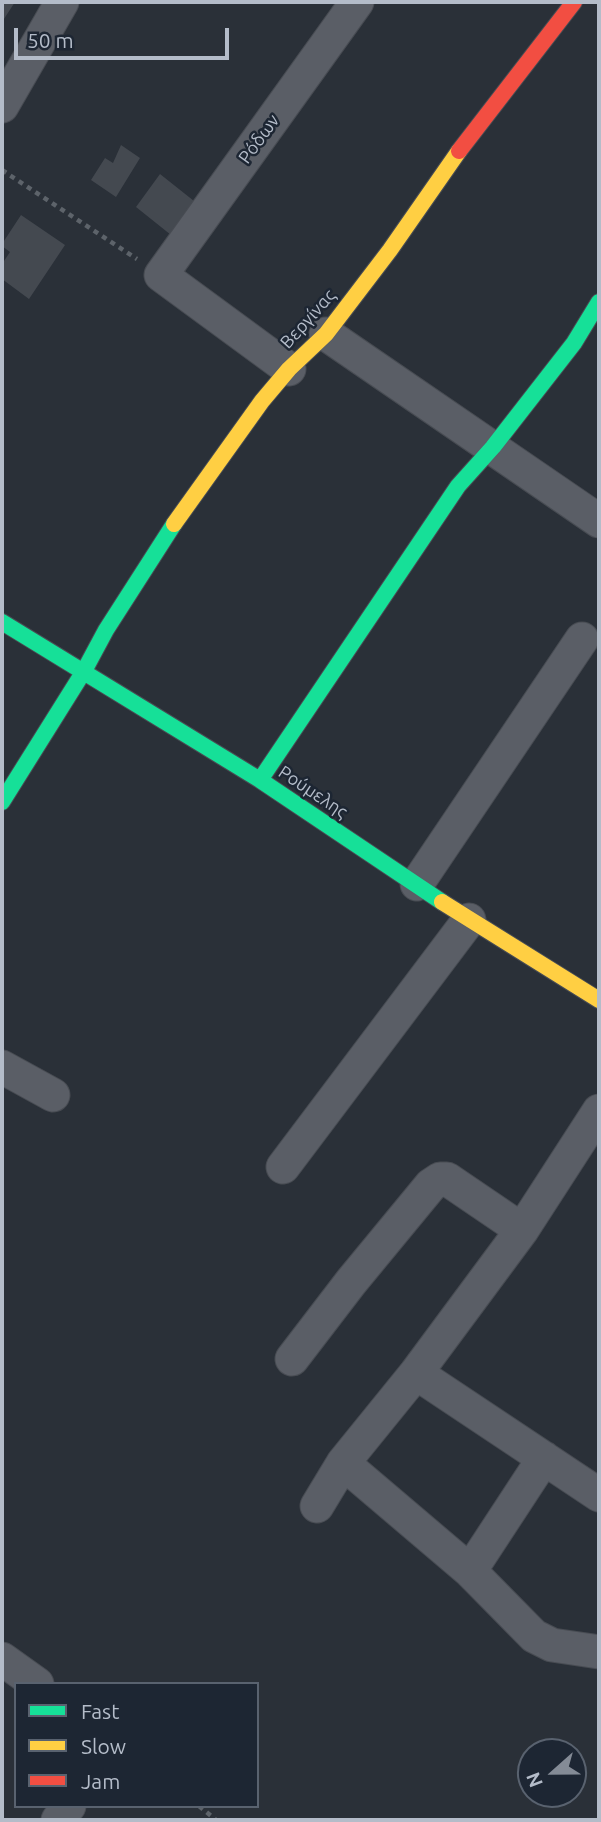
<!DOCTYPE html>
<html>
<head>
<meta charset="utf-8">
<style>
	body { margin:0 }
	#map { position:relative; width:601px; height:1822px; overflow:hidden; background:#2a3038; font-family:Ubuntu,sans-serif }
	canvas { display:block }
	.frame { position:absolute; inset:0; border:4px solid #b4bcc9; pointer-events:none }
	.legend { position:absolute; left:14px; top:1682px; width:245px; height:126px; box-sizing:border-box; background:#1d2633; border:2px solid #59626f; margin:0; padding:9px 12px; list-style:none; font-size:21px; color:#b4bcc9 }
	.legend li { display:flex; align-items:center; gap:14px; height:35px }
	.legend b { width:35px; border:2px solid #59626f }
	.north { position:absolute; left:517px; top:1738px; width:70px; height:70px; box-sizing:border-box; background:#1d2633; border:2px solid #59626f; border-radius:50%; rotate:249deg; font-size:19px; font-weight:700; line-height:28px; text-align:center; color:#b4bcc9 }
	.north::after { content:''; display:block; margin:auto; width:24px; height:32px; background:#848b96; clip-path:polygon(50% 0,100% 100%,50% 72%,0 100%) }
	.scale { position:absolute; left:14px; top:28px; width:215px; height:32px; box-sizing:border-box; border:4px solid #b4bcc9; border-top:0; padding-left:9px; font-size:21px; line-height:24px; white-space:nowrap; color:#b4bcc9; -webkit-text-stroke:5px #1d2633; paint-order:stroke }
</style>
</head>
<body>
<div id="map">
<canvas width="601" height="1822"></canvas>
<div class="frame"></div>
<ul class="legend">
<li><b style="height:9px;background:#16e098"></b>Fast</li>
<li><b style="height:9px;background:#ffcf43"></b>Slow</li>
<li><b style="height:9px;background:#f24e42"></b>Jam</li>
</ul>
<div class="north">N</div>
<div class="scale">50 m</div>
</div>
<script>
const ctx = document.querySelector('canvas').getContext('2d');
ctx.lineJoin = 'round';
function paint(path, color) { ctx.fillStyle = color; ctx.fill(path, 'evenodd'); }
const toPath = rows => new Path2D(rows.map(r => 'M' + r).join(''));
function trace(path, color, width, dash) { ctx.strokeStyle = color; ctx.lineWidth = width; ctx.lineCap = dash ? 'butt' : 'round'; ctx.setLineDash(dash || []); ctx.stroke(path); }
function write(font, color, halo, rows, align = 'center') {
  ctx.font = font + ' Ubuntu,sans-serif'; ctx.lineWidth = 5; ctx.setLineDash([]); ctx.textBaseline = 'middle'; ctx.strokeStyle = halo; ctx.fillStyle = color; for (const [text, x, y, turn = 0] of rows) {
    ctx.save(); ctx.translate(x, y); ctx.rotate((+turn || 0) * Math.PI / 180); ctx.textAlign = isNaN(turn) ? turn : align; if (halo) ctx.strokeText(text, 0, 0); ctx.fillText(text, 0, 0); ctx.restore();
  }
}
paint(toPath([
	[2,2,15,2,2,22],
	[121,145,140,158,116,197,91,180,105,158,113,163],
	[160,174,194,201,171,235,136,207],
	[21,215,65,245,29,299,2,279,2,264,10,252,2,246,2,244]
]), '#444950');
const street = toPath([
	[2,106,62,2],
	[326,334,599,521],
	[289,369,161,275,357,2],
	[417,884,582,639],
	[2,1067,53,1095],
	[283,1167,469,920],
	[292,1359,351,1282,431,1185,440,1179,447,1179,522,1230],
	[416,1373,599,1495],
	[343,1463,470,1571,534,1636,552,1645,599,1652],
	[317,1506,343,1463,416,1373,522,1230,599,1111],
	[470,1571,544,1458],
	[2,1659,37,1684],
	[58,1820,69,1806]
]);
const fast = toPath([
	[2,622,260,780,442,902],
	[260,780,458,486,493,447,574,343,599,302],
	[2,802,84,671,106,630,174,524]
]);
const slow = toPath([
	[174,524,262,401,289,369,326,334,390,250,459,151],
	[442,902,599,1000]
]);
const jam = toPath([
	[459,151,574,2]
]);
trace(street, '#484c53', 35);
trace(fast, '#484c53', 18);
trace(slow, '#484c53', 18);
trace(jam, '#484c53', 18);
trace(toPath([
	[2,170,137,259],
	[199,1806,216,1820]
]), '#5d636a', 4.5, [5, 5]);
trace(street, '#5a5e66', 33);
trace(fast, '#16e098', 16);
trace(slow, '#ffcf43', 16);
trace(jam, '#f24e42', 16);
write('18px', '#b4bcc9', '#1d2633', [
	["Ρόδων",259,139,-54],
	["Βεργίνας",308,319,-48],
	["Ρούμελης",313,792,34]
]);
</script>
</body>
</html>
